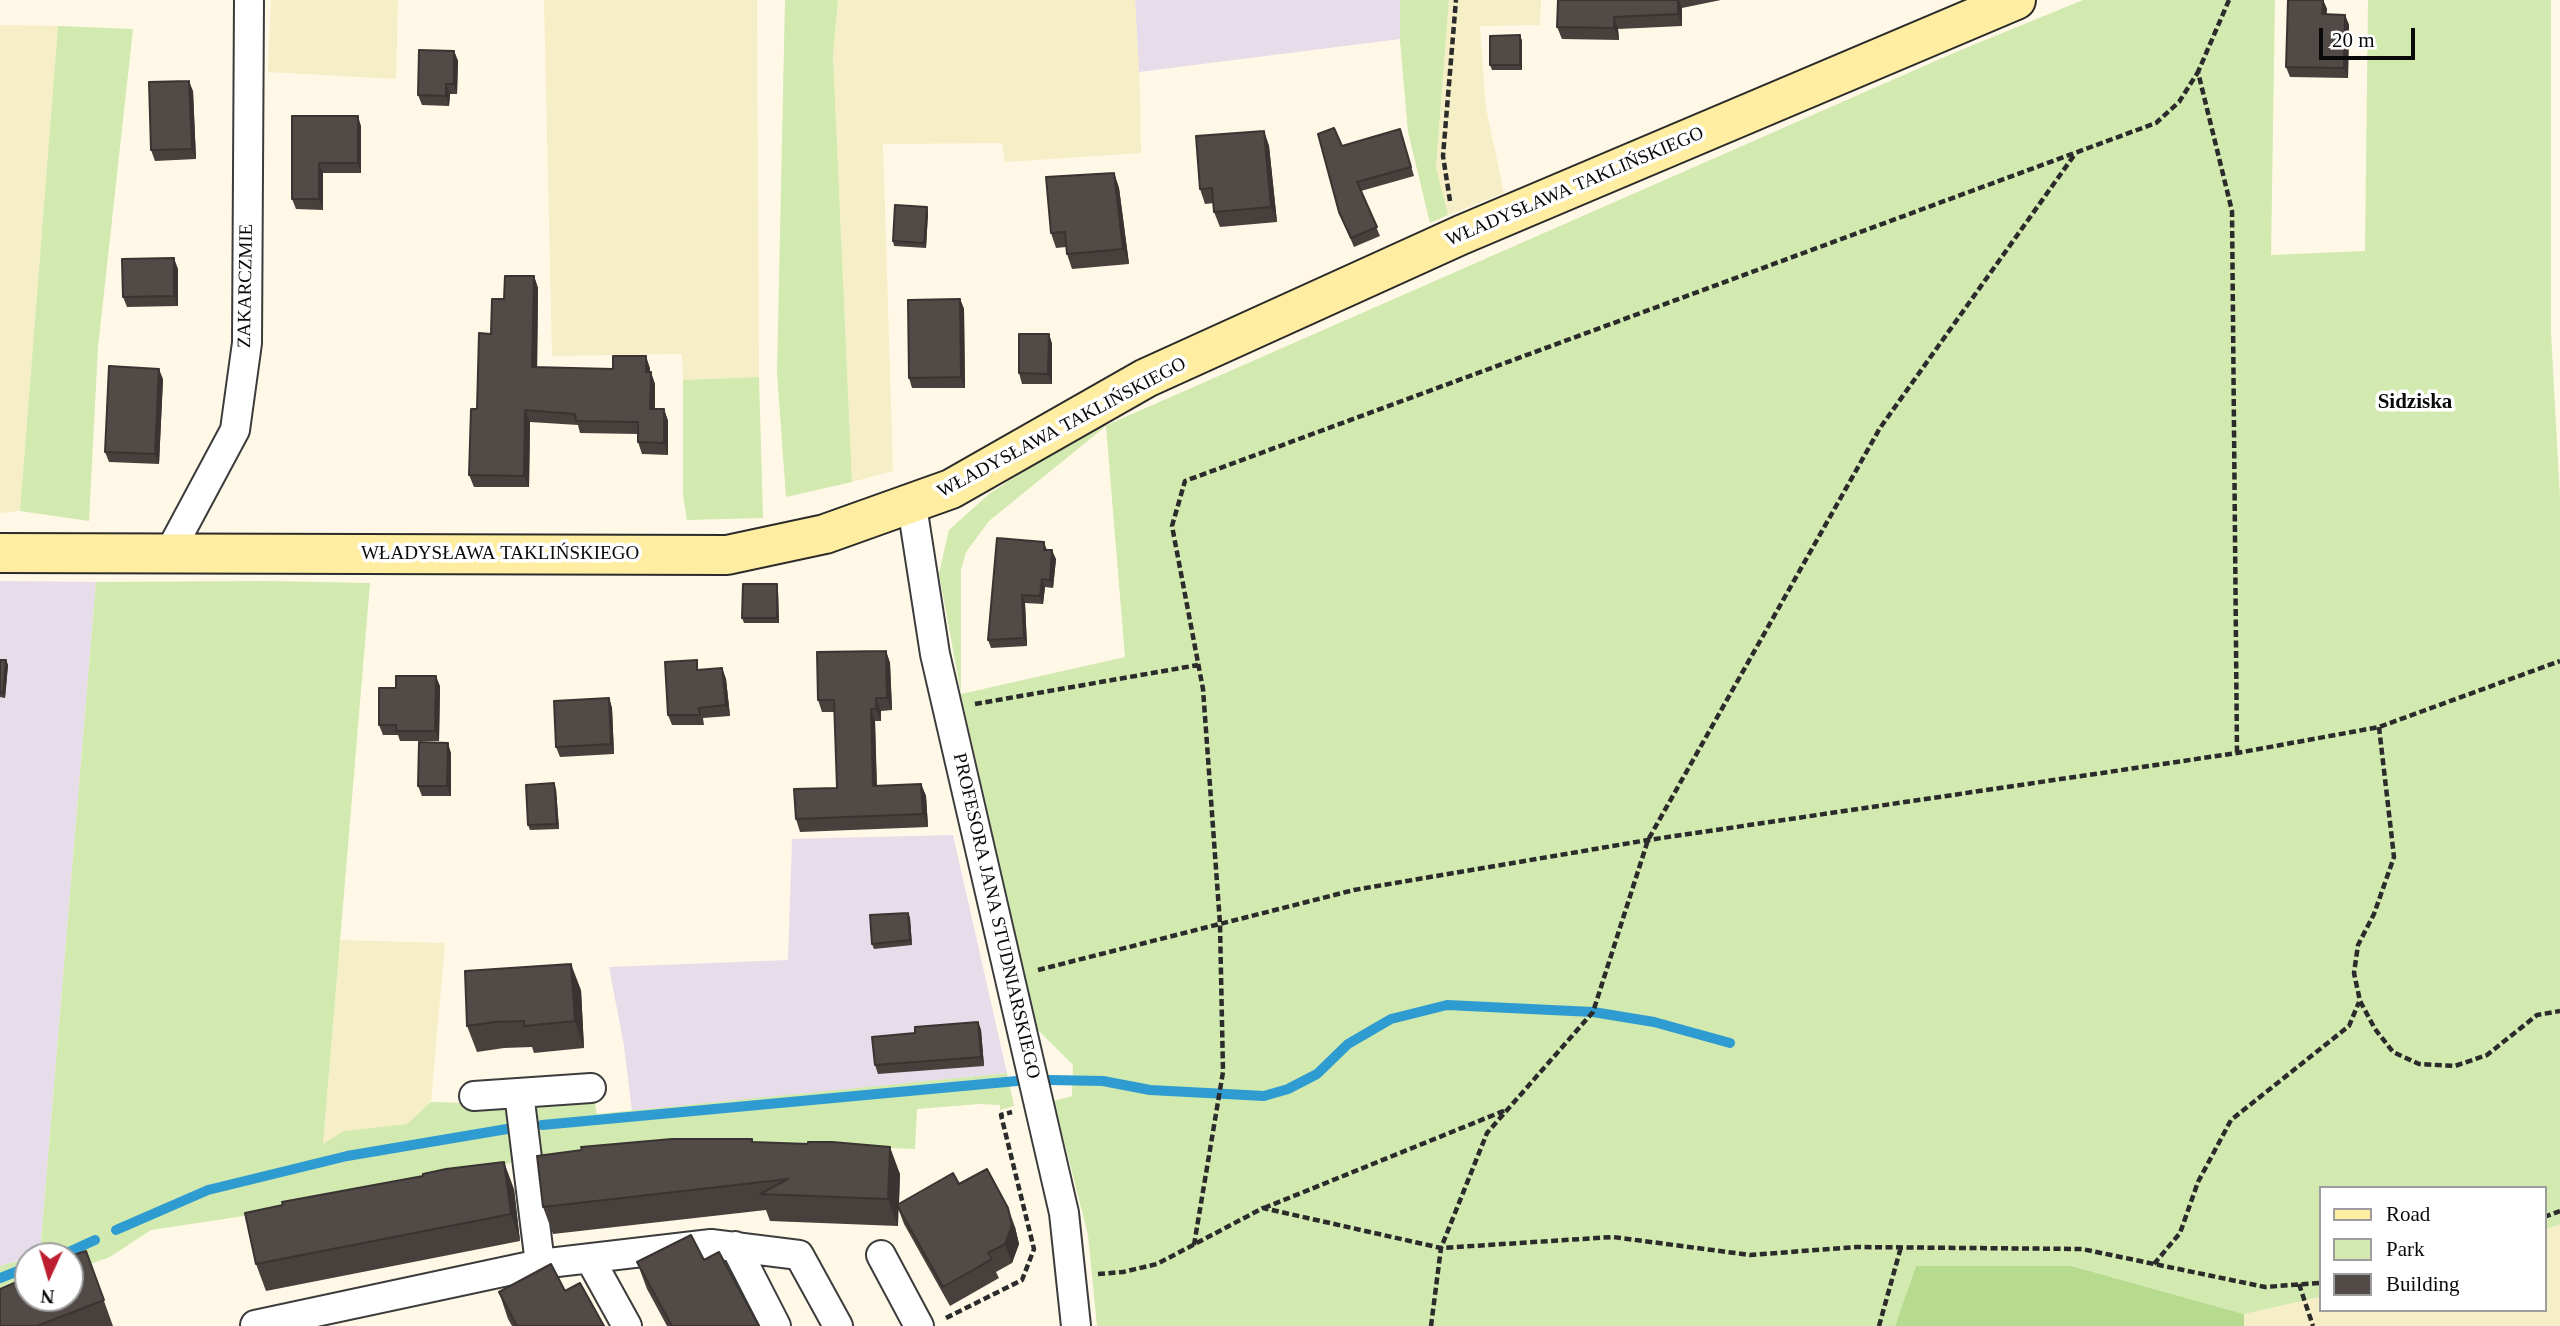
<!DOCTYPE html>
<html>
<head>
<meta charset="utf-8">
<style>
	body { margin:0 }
	#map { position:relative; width:2560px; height:1326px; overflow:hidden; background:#fff8e6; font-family:Georgia,serif }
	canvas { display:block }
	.legend { position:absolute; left:2319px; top:1186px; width:228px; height:126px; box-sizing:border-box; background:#fff; border:2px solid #9d9d9d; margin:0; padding:9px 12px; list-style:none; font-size:21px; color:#090909 }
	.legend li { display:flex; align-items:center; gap:14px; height:35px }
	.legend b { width:35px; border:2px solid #9d9d9d }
	.north { position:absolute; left:14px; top:1242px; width:70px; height:70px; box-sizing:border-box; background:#fff; border:2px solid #9d9d9d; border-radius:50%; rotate:184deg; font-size:19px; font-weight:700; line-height:28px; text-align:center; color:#090909 }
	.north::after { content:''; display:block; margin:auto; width:24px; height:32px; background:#bd1e31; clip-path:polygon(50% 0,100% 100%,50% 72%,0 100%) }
	.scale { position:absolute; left:2319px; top:28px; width:96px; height:32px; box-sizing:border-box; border:4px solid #090909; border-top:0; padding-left:9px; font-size:21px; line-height:24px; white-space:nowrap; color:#090909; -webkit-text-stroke:5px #fff; paint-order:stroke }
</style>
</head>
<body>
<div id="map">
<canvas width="2560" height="1326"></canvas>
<ul class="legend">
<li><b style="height:9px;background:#ffeea1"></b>Road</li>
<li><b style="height:19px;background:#d2e9af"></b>Park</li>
<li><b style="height:19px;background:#524a46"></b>Building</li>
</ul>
<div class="north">N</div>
<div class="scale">20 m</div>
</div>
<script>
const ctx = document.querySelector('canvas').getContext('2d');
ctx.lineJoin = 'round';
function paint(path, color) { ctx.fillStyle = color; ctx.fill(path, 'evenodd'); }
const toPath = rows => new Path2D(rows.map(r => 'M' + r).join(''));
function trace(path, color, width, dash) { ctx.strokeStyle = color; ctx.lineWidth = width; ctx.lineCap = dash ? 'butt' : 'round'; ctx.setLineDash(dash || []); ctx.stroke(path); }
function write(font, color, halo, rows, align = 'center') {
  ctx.font = font + ' Georgia,serif'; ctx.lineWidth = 7; ctx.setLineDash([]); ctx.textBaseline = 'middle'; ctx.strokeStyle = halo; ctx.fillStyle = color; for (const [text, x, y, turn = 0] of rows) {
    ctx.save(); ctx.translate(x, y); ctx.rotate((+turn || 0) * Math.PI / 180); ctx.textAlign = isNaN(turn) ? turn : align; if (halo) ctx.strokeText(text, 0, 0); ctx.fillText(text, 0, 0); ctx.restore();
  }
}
paint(toPath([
	[1135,0,1400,0,1400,39,1139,72],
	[0,581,96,582,40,1254,0,1266],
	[953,835,1007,1073,632,1111,624,1046,609,967,788,960,792,839]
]), '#e7dcea');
paint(toPath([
	[271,0,398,0,396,79,268,72],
	[544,0,757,0,759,377,683,380,682,354,552,356],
	[838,0,1135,0,1140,91,1141,153,1005,162,1002,143,883,144,893,471,852,482,833,55],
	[1449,0,1541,0,1540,25,1480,26,1486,108,1504,193,1448,215,1436,167],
	[0,25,58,26,20,511,0,513],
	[340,940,445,943,431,1102,407,1124,345,1131,323,1145],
	[2560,1224,2560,1326,2244,1326,2244,1314,2320,1297,2320,1310,2544,1310,2544,1230]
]), '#f5eec6');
paint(toPath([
	[785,0,838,0,833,55,852,482,786,497,777,373],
	[1400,0,1449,0,1436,167,1448,215,1430,223,1408,132,1400,40],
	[2083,0,2275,0,2271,255,2365,251,2368,0,2551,0,2551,333,2560,498,2560,1224,2544,1230,2544,1188,2320,1188,2320,1297,2244,1314,2073,1266,1916,1266,1895,1326,1097,1326,1088,1235,1054,1101,1072,1096,1073,1065,1036,1028,961,694,939,573,949,530,989,494,1107,417,1107,425,1956,52],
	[1106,426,1125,657,961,694,961,570,966,552,989,521],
	[58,26,133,29,98,347,89,521,20,511],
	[759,377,763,518,687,520,683,495,683,380],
	[266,581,370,583,323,1144,344,1131,407,1124,431,1102,511,1104,517,1162,392,1184,251,1215,151,1230,110,1257,70,1271,70,1256,33,1256,40,1254,96,582],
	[1007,1073,1014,1106,1000,1110,1000,1105,979,1104,917,1109,915,1149,700,1141,540,1158,532,1101,593,1093,597,1114],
	[28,1258,28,1290,0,1302,0,1266]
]), '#d2e9af');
paint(toPath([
	[1916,1266,2072,1266,2244,1314,2244,1326,1895,1326]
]), '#b6db8e');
trace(toPath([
	[1050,1080,1103,1081,1150,1090,1264,1096,1288,1089,1317,1074,1348,1044,1391,1019,1447,1005,1593,1012,1654,1022,1730,1043],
	[542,1125,1017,1081],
	[116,1230,208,1190,347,1156,507,1129],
	[60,1256,95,1240],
	[0,1278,28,1267]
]), '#2e9cd1', 10);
const street = toPath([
	[912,506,935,654,1064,1213,1076,1326],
	[168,555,235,430,247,343,249,0],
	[519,1093,540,1264],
	[474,1096,591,1088],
	[735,1246,776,1326],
	[881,1255,919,1326],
	[590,1259,627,1326],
	[255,1325,540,1264,711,1244,799,1255,838,1326]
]);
const secondary = toPath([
	[0,553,727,555,825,534,951,489,1146,378,1461,235,2016,0]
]);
trace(street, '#3c3c3c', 32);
trace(secondary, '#2b2b2b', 42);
trace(toPath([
	[2229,0,2198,72,2232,211,2237,753],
	[1450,201,1443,156,1456,0],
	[975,704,1198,665],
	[2379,727,2394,857,2374,914,2358,945,2354,973,2360,1001,2375,1029,2393,1052,2419,1064,2455,1066,2487,1055,2537,1015,2560,1011],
	[1038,970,1354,890,1648,840,2237,753,2379,727,2560,661],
	[1264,1208,1506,1110],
	[2544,1217,2560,1211],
	[1194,1245,1223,1072,1220,924,1203,689,1172,526,1185,481,2156,123,2179,102,2198,72],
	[2154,1264,2180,1233,2198,1182,2231,1120,2349,1026,2359,1002],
	[1098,1274,1123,1272,1157,1264,1263,1208,1441,1248,1487,1133,1593,1012,1648,840,1880,428,2075,154],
	[2299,1284,2313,1326],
	[946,1318,1022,1280,1034,1249,1001,1115,1012,1112],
	[1431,1326,1441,1248,1613,1237,1750,1255,1856,1247,2082,1249,2265,1287,2320,1283],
	[1879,1326,1901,1247]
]), '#2b2b2b', 4.5, [7, 3.5]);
trace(street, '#fff', 28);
trace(secondary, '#ffeea1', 38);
paint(toPath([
	[1558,0,1721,0,1682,8,1682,26,1618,29,1619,40,1562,39,1557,27],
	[2323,0,2327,9,2326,14,2345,15,2349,25,2348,78,2290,77,2286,67],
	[1520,35,1522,41,1522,70,1492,70,1490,65],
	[454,51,458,61,457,94,450,94,449,106,422,105,418,95],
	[193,91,196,159,155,161,151,150],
	[292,116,361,126,361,173,323,173,323,210,296,209,292,199],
	[1400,129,1414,176,1361,191,1380,236,1354,247,1339,212,1342,146],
	[1264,131,1269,146,1277,222,1220,227,1214,212,1214,203,1205,204,1200,189],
	[1114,173,1119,188,1129,264,1072,269,1067,254,1066,247,1056,248,1051,233],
	[927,207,928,213,926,248,894,246,893,241],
	[178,269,178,306,127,307,123,297],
	[534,276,538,288,537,367,613,369,650,368,650,372,655,384,655,409,664,409,668,421,668,455,642,454,638,442,638,434,580,433,578,425,530,422,529,487,474,487,469,475,477,409,504,299],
	[960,299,964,309,965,388,912,388,909,378],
	[1049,334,1052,344,1052,384,1022,384,1019,373],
	[163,379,159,464,109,462,105,452],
	[1044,542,1047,550,1056,559,1053,588,1045,587,1043,604,1025,603,1027,646,991,648,988,640],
	[777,584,778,590,779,623,744,623,742,618],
	[886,651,890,663,892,710,881,711,881,721,875,721,877,786,921,784,926,796,928,827,800,832,796,819,837,788,835,712,822,712,818,700],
	[0,660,6,660,8,665,5,698,0,697],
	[722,668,726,679,730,716,703,718,704,725,672,725,668,715,701,670],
	[440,686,439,741,400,741,398,735,383,735,379,725,396,688],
	[609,698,612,708,614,754,560,757,556,747],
	[451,753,451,796,422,796,418,786],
	[556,789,559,829,530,830,528,825],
	[908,913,910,918,912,945,874,949,872,944],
	[581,990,584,1048,534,1053,532,1047,504,1048,477,1052,467,1026],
	[978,1022,981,1030,984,1066,878,1074,875,1065],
	[753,1142,900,1174,899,1204,959,1184,1015,1227,1019,1244,1012,1263,996,1272,999,1278,950,1306,904,1224,898,1208,898,1226,770,1221,766,1210,553,1234,543,1207],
	[514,1189,520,1241,266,1291,256,1264],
	[86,1251,113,1326,0,1326,28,1277],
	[704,1260,759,1326,667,1326,647,1289,637,1262],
	[565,1291,604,1326,512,1326,508,1319,499,1292]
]), '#47403c');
paint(toPath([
	[1678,0,1679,0,1682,8,1682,26,1678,14],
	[2323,0,2327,9,2326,24,2322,14],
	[2345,15,2349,25,2348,78,2344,68],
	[1614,17,1618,29,1619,40,1614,28],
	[1520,35,1522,41,1522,70,1520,65],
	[454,51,458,61,457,94,454,84],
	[189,81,193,91,196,159,192,149],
	[446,84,450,94,449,106,446,96],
	[358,116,361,126,361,173,358,163],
	[1264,131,1269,146,1277,222,1271,207],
	[319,163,323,173,323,210,319,199],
	[1114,173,1119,188,1129,264,1123,249],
	[927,207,928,213,926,248,924,243],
	[174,258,178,269,178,306,174,296],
	[534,276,538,288,537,379,532,367],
	[960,299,964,309,965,388,961,377],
	[1049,334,1052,344,1052,384,1048,374],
	[646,356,650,368,650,384,646,372],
	[159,369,163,379,159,464,155,454],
	[651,372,655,384,655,421,650,409],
	[664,409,668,421,668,455,664,443],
	[525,410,530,422,529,487,524,476],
	[1052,550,1056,559,1053,588,1050,580],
	[1042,579,1045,587,1043,604,1040,596],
	[777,584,778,590,779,623,777,618],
	[1022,595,1025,603,1027,646,1024,638],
	[886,651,890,663,892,710,887,698],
	[6,660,8,665,5,698,3,693],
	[722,668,726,679,730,716,726,705],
	[436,676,440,686,439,741,435,731],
	[609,698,612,708,614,754,611,744],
	[876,698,881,711,881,721,876,709],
	[871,709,875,721,877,799,873,786],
	[448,743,451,753,451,796,447,786],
	[554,783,556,789,559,829,557,824],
	[921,784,926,796,928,827,923,814],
	[908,913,910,918,912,945,910,940],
	[571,964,581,990,584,1048,575,1021],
	[978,1022,981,1030,984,1066,981,1057],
	[890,1147,900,1174,898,1226,888,1199],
	[504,1162,514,1189,520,1241,511,1214],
	[1008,1208,1015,1227,1019,1244,1012,1263,1005,1244]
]), '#393431');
const building = toPath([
	[1558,0,1678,0,1678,14,1614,17,1614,28,1557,27,1558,0],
	[2288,0,2323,0,2322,14,2345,15,2344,68,2286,67,2288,0],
	[1520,35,1520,65,1490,65,1490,36,1520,35],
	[419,50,454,51,454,84,446,84,446,96,418,95,419,50],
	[189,81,192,149,151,150,149,82,189,81],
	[292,116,358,116,358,163,319,163,319,199,292,199,292,116],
	[1334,128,1342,146,1400,129,1411,167,1357,182,1377,227,1351,238,1339,212,1318,134,1334,128],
	[1264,131,1271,207,1214,212,1212,188,1200,189,1196,136,1264,131],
	[1114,173,1123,249,1067,254,1065,232,1051,233,1046,177,1114,173],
	[895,205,927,207,924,243,893,241,895,205],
	[174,258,174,296,123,297,122,259,174,258],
	[505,276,534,276,532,367,613,369,613,356,646,356,646,372,651,372,650,409,664,409,664,443,638,442,638,422,576,421,575,414,525,410,524,476,469,475,471,409,477,409,479,333,491,334,492,299,504,299,505,276],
	[960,299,961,377,909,378,908,300,960,299],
	[1019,334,1049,334,1048,374,1019,373,1019,334],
	[109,366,159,369,155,454,105,452,109,366],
	[997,538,1044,542,1044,550,1052,550,1050,580,1042,579,1040,596,1022,595,1024,638,988,640,997,538],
	[743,584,777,584,777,618,742,618,743,584],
	[886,651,887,698,876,698,876,709,871,709,873,786,921,784,923,814,796,819,794,789,837,788,834,700,818,700,817,652,886,651],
	[0,660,6,660,3,693,0,693,0,660],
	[697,660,697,670,722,668,726,705,699,708,700,715,668,715,665,662,697,660],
	[396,676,436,676,435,731,396,731,396,725,379,725,379,688,396,688,396,676],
	[609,698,611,744,556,747,554,701,609,698],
	[419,742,448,743,447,786,418,786,419,742],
	[554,783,557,824,528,825,526,785,554,783],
	[908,913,910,940,872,944,870,915,908,913],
	[571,964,575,1021,524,1026,524,1021,494,1022,467,1026,465,971,571,964],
	[978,1022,981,1057,875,1065,872,1037,915,1033,915,1027,978,1022],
	[672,1139,752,1139,752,1142,808,1144,808,1142,832,1142,890,1147,888,1199,760,1194,788,1179,543,1207,537,1156,582,1150,581,1147,672,1139],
	[504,1162,511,1214,256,1264,245,1213,283,1205,282,1202,423,1176,423,1174,446,1169,504,1162],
	[987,1169,1008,1208,1012,1225,1005,1244,988,1253,992,1259,943,1287,897,1205,953,1173,959,1184,987,1169],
	[691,1235,704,1260,719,1252,759,1326,672,1326,637,1262,691,1235],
	[86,1251,104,1300,37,1326,0,1326,0,1289,28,1277,28,1298,70,1298,70,1256,86,1251],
	[551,1264,565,1291,580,1283,604,1326,517,1326,499,1292,551,1264]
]);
paint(building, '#524a46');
trace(building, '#393431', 2);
write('19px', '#090909', '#fff', [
	["WŁADYSŁAWA TAKLIŃSKIEGO",1575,187,-23],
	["ZAKARCZMIE",246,286,-89],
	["WŁADYSŁAWA TAKLIŃSKIEGO",1062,428,-28],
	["WŁADYSŁAWA TAKLIŃSKIEGO",500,554],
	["PROFESORA JANA STUDNIARSKIEGO",996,916,77]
]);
write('bold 21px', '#090909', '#fff', [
	["Sidziska",2415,403]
]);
</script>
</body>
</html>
